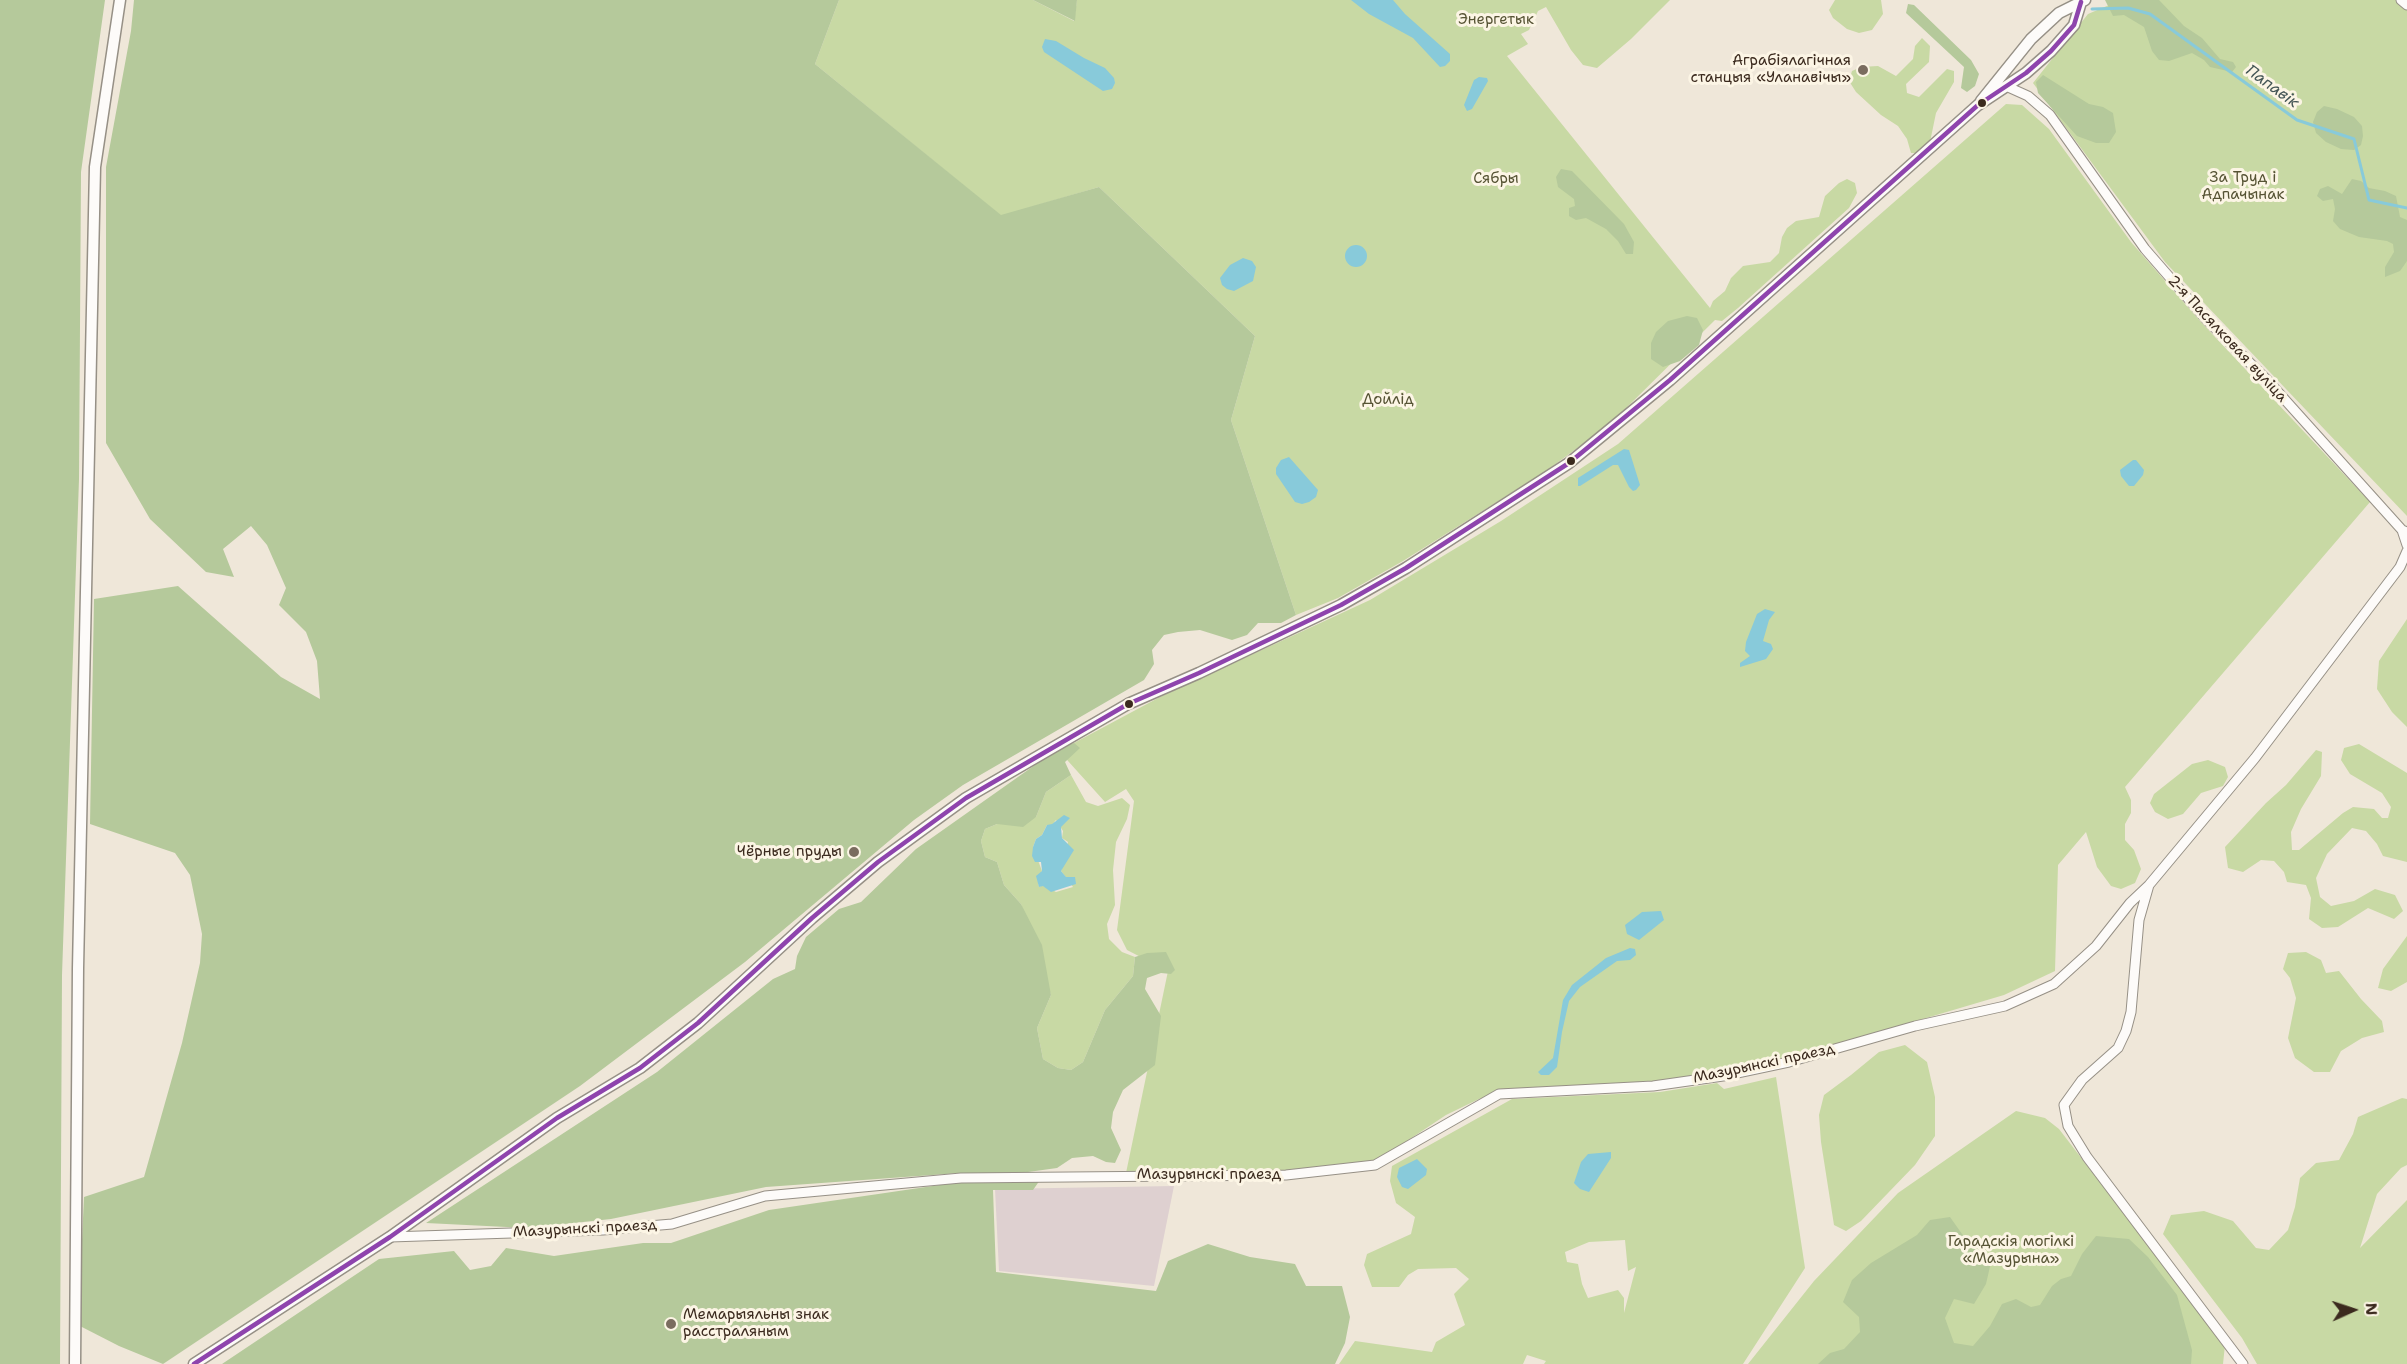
<!DOCTYPE html>
<html>
<head>
<meta charset="utf-8">
<style>
	body { margin:0 }
	#map { position:relative; width:2407px; height:1364px; overflow:hidden; background:#efe7d9; font-family:"Shantell Sans",sans-serif }
	canvas { display:block }
	.north { position:absolute; left:2323px; top:1280px; width:60px; height:60px; -webkit-text-stroke:4px #fcf5e5; paint-order:stroke; rotate:87deg; font-size:16px; font-weight:700; line-height:24px; text-align:center; color:#3b2a1e }
	.north::after { content:''; display:block; margin:auto; width:21px; height:27px; background:#3b2a1e; clip-path:polygon(50% 0,100% 100%,50% 72%,0 100%) }
</style>
</head>
<body>
<div id="map">
<canvas width="2407" height="1364"></canvas>
<div class="north">N</div>
</div>
<script>
const ctx = document.querySelector('canvas').getContext('2d');
ctx.lineJoin = 'round';
function paint(path, color) { ctx.fillStyle = color; ctx.fill(path, 'evenodd'); }
const toPath = rows => new Path2D(rows.map(r => 'M' + r).join(''));
function trace(path, color, width, dash) { ctx.strokeStyle = color; ctx.lineWidth = width; ctx.lineCap = dash ? 'butt' : 'round'; ctx.setLineDash(dash || []); ctx.stroke(path); }
function write(font, color, halo, rows, align = 'center') {
  ctx.font = font + ' "Shantell Sans",sans-serif'; ctx.lineWidth = 6; ctx.setLineDash([]); ctx.textBaseline = 'middle'; ctx.strokeStyle = halo; ctx.fillStyle = color; for (const [text, x, y, turn = 0] of rows) {
    ctx.save(); ctx.translate(x, y); ctx.rotate((+turn || 0) * Math.PI / 180); ctx.textAlign = isNaN(turn) ? turn : align; if (halo) ctx.strokeText(text, 0, 0); ctx.fillText(text, 0, 0); ctx.restore();
  }
}
paint(toPath([
	[1174,1186,1154,1286,999,1271,995,1189]
]), '#ded0d0');
paint(toPath([
	[839,0,1033,0,1074,21,1077,0,1670,0,1631,39,1597,68,1583,65,1571,50,1546,7,1538,11,1529,30,1521,34,1528,44,1507,56,1710,308,1713,301,1725,291,1731,278,1743,266,1770,262,1779,253,1782,237,1787,228,1796,221,1819,217,1825,196,1839,183,1847,179,1855,183,1857,193,1849,208,1738,308,1722,321,1715,320,1610,424,1546,471,1403,561,1338,598,1296,615,1231,420,1255,336,1099,187,1001,216,815,64],
	[1835,0,1881,0,1883,14,1872,30,1859,33,1847,29,1833,18,1829,10],
	[2121,0,2407,0,2407,516,2165,262,2033,83,2088,14],
	[1922,38,1930,46,1929,62,1906,84,1907,93,1919,97,1947,69,1954,71,1954,82,1936,113,1930,142,1919,153,1911,153,1907,139,1898,126,1881,115,1856,92,1849,81,1852,71,1861,67,1878,66,1896,76,1913,59,1915,46],
	[2006,104,2022,105,2049,129,2131,242,2201,322,2370,502,2125,787,2131,800,2131,813,2125,824,2125,840,2134,850,2141,869,2135,883,2121,889,2111,886,2097,867,2086,832,2058,865,2055,971,2004,995,1835,1045,1721,1073,1652,1083,1499,1092,1479,1099,1446,1115,1374,1163,1285,1173,1126,1173,1168,971,1127,950,1117,930,1134,801,1126,789,1105,802,1059,751,1160,697,1370,600,1501,521,1618,444],
	[2407,619,2407,727,2392,712,2377,689,2379,661],
	[2359,744,2407,773,2407,862,2383,856,2377,844,2366,831,2352,828,2327,854,2316,878,2320,897,2331,906,2354,901,2375,889,2395,895,2403,911,2394,919,2368,908,2338,927,2322,928,2309,919,2311,898,2306,885,2287,882,2284,872,2274,861,2261,860,2243,872,2228,868,2225,847,2266,803,2286,785,2316,750,2322,752,2321,776,2301,809,2291,832,2292,850,2299,850,2343,813,2353,807,2374,809,2382,818,2388,818,2391,807,2382,793,2350,774,2341,760,2344,748],
	[2208,760,2225,767,2228,777,2223,786,2201,793,2183,814,2168,819,2155,812,2150,803,2154,794,2192,764],
	[1071,775,1086,802,1098,806,1122,798,1130,805,1127,819,1116,842,1113,870,1115,905,1107,924,1109,939,1122,952,1135,957,1133,976,1105,1010,1083,1062,1071,1070,1058,1068,1043,1059,1037,1028,1051,995,1021,904,1004,885,997,862,985,857,981,841,985,829,997,824,1036,817,1046,792],
	[1056,820,1063,831,1062,838,1068,842,1061,871,1073,887,1056,892,1043,885,1039,887,1038,880,1042,871,1033,847,1036,839,1042,835,1047,825,1052,825],
	[2407,936,2407,982,2391,991,2378,988,2383,969],
	[2306,952,2321,960,2326,973,2339,971,2361,999,2382,1021,2384,1032,2362,1038,2341,1051,2330,1072,2314,1072,2295,1058,2288,1038,2296,998,2290,978,2283,969,2288,953],
	[1905,1045,1927,1062,1935,1097,1935,1136,1915,1165,1861,1221,1846,1231,1834,1225,1821,1142,1819,1115,1824,1095,1851,1075,1879,1052],
	[1776,1077,1805,1268,1743,1364,1544,1364,1546,1361,1527,1355,1523,1364,1339,1364,1355,1341,1432,1352,1436,1342,1465,1325,1454,1294,1469,1279,1456,1268,1418,1269,1408,1275,1399,1287,1372,1287,1364,1265,1367,1254,1411,1234,1415,1217,1396,1203,1390,1181,1392,1166,1512,1099,1660,1092,1717,1083,1724,1089],
	[1625,1240,1628,1271,1636,1267,1624,1313,1624,1298,1618,1290,1588,1298,1582,1284,1578,1264,1567,1262,1565,1252,1589,1242],
	[2402,1098,2407,1099,2407,1165,2401,1168,2377,1194,2360,1248,2407,1200,2407,1364,2257,1364,2242,1338,2163,1234,2171,1215,2204,1211,2233,1221,2256,1248,2269,1250,2288,1230,2295,1207,2300,1178,2316,1163,2339,1160,2353,1134,2358,1117],
	[2016,1111,2045,1118,2059,1129,2225,1345,2223,1364,1748,1364,1814,1281,1898,1193]
]), '#c8d9a4');
paint(toPath([
	[0,0,105,0,81,172,79,479,62,975,60,1364,0,1364],
	[134,0,839,0,815,64,1001,215,1099,187,1255,336,1231,420,1296,615,1281,623,1258,623,1247,635,1232,640,1200,630,1178,632,1164,635,1152,650,1154,664,1144,680,963,785,914,820,745,962,580,1086,163,1364,119,1346,78,1325,84,1197,144,1177,182,1043,200,963,202,934,190,875,175,853,90,824,94,599,178,586,281,677,320,699,317,661,306,632,279,605,286,588,267,545,251,526,223,549,234,577,206,572,150,519,106,443,106,167,131,31],
	[1033,0,1077,0,1075,21],
	[2105,0,2159,0,2184,26,2202,38,2220,59,2233,62,2236,67,2232,72,2210,67,2204,60,2192,53,2169,61,2159,60,2152,51,2144,27,2124,15,2113,16],
	[1908,4,1914,5,1971,60,1979,74,1975,86,1967,92,1961,88,1964,67,1906,13],
	[2043,75,2089,104,2103,107,2113,113,2116,132,2109,143,2096,143,2077,136,2038,93,2036,82],
	[2324,106,2337,109,2354,117,2362,126,2363,136,2361,145,2354,150,2341,149,2326,142,2316,133,2313,122,2317,112],
	[1561,169,1572,171,1624,224,1634,242,1633,254,1626,254,1618,241,1606,229,1586,218,1576,220,1569,216,1569,208,1575,206,1574,199,1558,187,1556,177],
	[2352,179,2361,181,2369,188,2385,191,2396,196,2400,217,2407,220,2407,261,2400,271,2385,277,2385,267,2394,252,2393,244,2387,241,2359,237,2340,229,2333,221,2335,209,2333,199,2323,201,2317,196,2320,189,2328,186,2342,194],
	[1687,316,1697,318,1703,330,1699,345,1680,361,1663,367,1651,359,1651,343,1656,332,1668,321],
	[1074,743,1080,748,1065,762,1071,775,1046,792,1036,817,1023,827,997,824,985,829,981,841,985,857,997,862,1004,885,1021,904,1042,945,1051,995,1037,1028,1043,1059,1058,1068,1071,1070,1083,1062,1105,1010,1133,976,1135,957,1147,953,1166,952,1175,970,1171,974,1161,973,1147,978,1145,989,1161,1016,1155,1065,1123,1090,1113,1112,1111,1128,1121,1150,1115,1163,1106,1162,1093,1156,1072,1158,1057,1168,1021,1173,960,1173,766,1187,611,1219,527,1228,426,1223,657,1072,773,979,795,969,797,956,806,937,839,909,861,902,916,849,1059,748],
	[1040,1180,1033,1190,993,1190,996,1272,1156,1291,1168,1261,1208,1244,1250,1257,1295,1264,1306,1286,1342,1286,1350,1317,1345,1343,1335,1364,222,1364,379,1259,454,1251,470,1270,491,1266,506,1248,554,1256,643,1243,671,1243,769,1210,960,1182],
	[1950,1217,1962,1234,1983,1257,1991,1262,1986,1284,1974,1304,1954,1299,1945,1318,1954,1343,1973,1346,1990,1326,2002,1304,2016,1299,2031,1307,2040,1305,2052,1286,2061,1279,2071,1276,2082,1254,2096,1236,2129,1239,2148,1257,2177,1295,2192,1350,2191,1364,1818,1364,1830,1353,1844,1349,1860,1332,1859,1317,1843,1302,1852,1280,1871,1263,1917,1235,1930,1220]
]), '#b5c99b');
paint(toPath([
	[1351,0,1393,0,1405,14,1450,54,1450,61,1445,66,1440,67,1413,38,1369,14],
	[1045,39,1056,41,1084,58,1105,68,1114,78,1115,83,1112,89,1103,91,1044,52,1042,47],
	[1479,77,1487,78,1488,81,1472,109,1467,111,1464,105,1474,80],
	'1345 256a11 11 0 1 1 22 0a11 11 0 1 1-22 0Z',
	[1243,258,1252,261,1256,267,1253,281,1234,291,1227,289,1222,285,1220,278,1230,265],
	[1624,449,1629,450,1640,485,1636,490,1633,491,1629,487,1618,465,1613,465,1580,486,1578,486,1578,478],
	[1289,457,1318,490,1316,497,1309,502,1302,504,1295,502,1276,474,1276,468,1281,460],
	[2133,460,2136,460,2144,470,2143,475,2134,486,2129,486,2121,476,2120,470],
	[1765,609,1775,612,1769,620,1763,641,1771,644,1773,649,1766,659,1740,667,1740,663,1750,656,1745,651,1746,642,1757,614],
	[1064,815,1070,818,1061,827,1062,838,1074,850,1061,871,1066,877,1075,877,1076,884,1051,892,1043,886,1039,887,1036,876,1042,871,1041,862,1035,862,1032,856,1033,847,1036,839,1042,835,1047,825,1052,824],
	[1661,911,1664,920,1639,940,1627,934,1625,925,1642,912],
	[1630,948,1635,949,1636,955,1630,960,1617,961,1580,987,1569,1001,1562,1032,1557,1067,1549,1075,1541,1075,1538,1072,1553,1058,1563,1000,1572,985,1606,958],
	[1611,1152,1611,1158,1589,1192,1580,1189,1574,1183,1581,1162,1588,1154],
	[1417,1159,1427,1169,1426,1175,1408,1189,1402,1187,1397,1177,1399,1168]
]), '#88cada');
trace(toPath([
	[2092,9,2128,8,2150,14,2297,120,2354,139,2369,200,2407,208]
]), '#88cada', 3);
const minor = toPath([
	[2401,0,2407,5],
	[2008,87,2028,96,2050,115,2145,249,2205,318,2269,382,2402,530,2407,532],
	[2402,530,2407,545],
	[390,1237,603,1230,672,1224,765,1196,961,1178,1286,1175,1375,1165,1499,1094,1653,1086,1723,1076,1789,1062,1915,1026,2005,1006,2054,984,2096,946,2130,903,2149,885],
	[2243,1364,2087,1157,2068,1126,2064,1105,2082,1080,2118,1048,2126,1031,2131,1012,2139,920,2149,885,2255,758,2400,567,2407,551]
]);
const tertiary = toPath([
	[1981,101,2031,39,2059,13,2085,0],
	[75,1364,78,968,95,167,120,0],
	[194,1364,390,1237,557,1118,640,1068,698,1023,812,918,878,862,966,798,1128,704,1199,673,1341,605,1406,568,1569,463,1670,380,1978,105,2026,73,2051,51,2074,25,2081,2]
]);
trace(minor, '#969086', 11);
trace(tertiary, '#969086', 13);
trace(minor, '#fdfbf9', 9);
trace(tertiary, '#fdfbf9', 10);
trace(toPath([
	[194,1364,390,1237,557,1118,640,1068,698,1023,812,918,878,862,966,798,1128,704,1199,673,1341,605,1406,568,1569,463,1670,380,1978,105,2026,73,2051,51,2074,25,2081,2]
]), '#8e44ad', 4.5);
for (const [x, y, r, color] of [
	[1863,70,6,"#7a6c5f"],
	[1982,103,5,"#3b2a1e"],
	[1571,461,5,"#3b2a1e"],
	[1129,704,5,"#3b2a1e"],
	[854,852,6,"#7a6c5f"],
	[671,1324,6,"#7a6c5f"]
]) { const dot = new Path2D(); dot.arc(x, y, r, 0, 2 * Math.PI); ctx.fillStyle = color; ctx.fill(dot); trace(dot, '#fcf5e5', 2); }
write('15px', '#565334', '#fcf5e5', [
	["Энергетык",1496,20],
	["За Труд і",2243,178],
	["Адпачынак",2243,195],
	["Сябры",1496,179],
	["Дойлід",1388,400],
	["Гарадскія могілкі",2011,1242],
	["«Мазурына»",2011,1259]
]);
write('15px', '#3b2a1e', '#fcf5e5', [
	["Аграбіялагічная",1851,61],
	["станцыя «Уланавічы»",1851,78],
	["Чёрные пруды",842,852],
	["Мемарыяльны знак",683,1315,"left"],
	["расстраляным",683,1332,"left"]
], 'right');
write('15px', '#3b2a1e', '#fcf5e5', [
	["2-я Пасялковая вуліца",2227,339,47],
	["Мазурынскі праезд",1764,1064,-12],
	["Мазурынскі праезд",1209,1175],
	["Мазурынскі праезд",585,1229,-3]
]);
write('italic 16px', '#455656', '#fcf5e5', [
	["Папавік",2272,87,36]
]);
</script>
</body>
</html>
